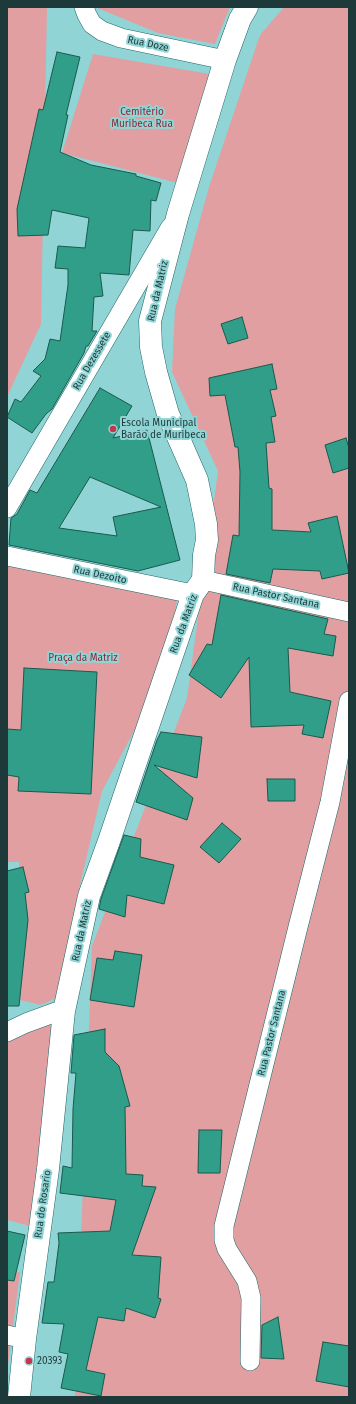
<!DOCTYPE html>
<html>
<head>
<meta charset="utf-8">
<style>
	body { margin:0 }
	#map { position:relative; width:356px; height:1404px; overflow:hidden; background:#91d4d5; font-family:"Fira Sans",sans-serif }
	canvas { display:block }
	.frame { position:absolute; inset:0; border:8px solid #1d3939; pointer-events:none }
</style>
</head>
<body>
<div id="map">
<canvas width="356" height="1404"></canvas>
<div class="frame"></div>
</div>
<script>
const ctx = document.querySelector('canvas').getContext('2d');
ctx.lineJoin = 'round';
function paint(path, color) { ctx.fillStyle = color; ctx.fill(path, 'evenodd'); }
const toPath = rows => new Path2D(rows.map(r => 'M' + r).join(''));
function trace(path, color, width, dash) { ctx.strokeStyle = color; ctx.lineWidth = width; ctx.lineCap = dash ? 'butt' : 'round'; ctx.setLineDash(dash || []); ctx.stroke(path); }
function write(font, color, halo, rows, align = 'center') {
  ctx.font = font + ' "Fira Sans",sans-serif'; ctx.lineWidth = 4; ctx.setLineDash([]); ctx.textBaseline = 'middle'; ctx.strokeStyle = halo; ctx.fillStyle = color; for (const [text, x, y, turn = 0] of rows) {
    ctx.save(); ctx.translate(x, y); ctx.rotate((+turn || 0) * Math.PI / 180); ctx.textAlign = isNaN(turn) ? turn : align; if (halo) ctx.strokeText(text, 0, 0); ctx.fillText(text, 0, 0); ctx.restore();
  }
}
paint(toPath([
	[7,7,47,7,41,324,7,397],
	[95,7,230,7,215,44,158,33],
	[284,7,349,7,349,1397,75,1397,92,946,187,698,218,471,172,372,175,309,209,187,260,35],
	[93,54,215,75,178,183,62,153],
	[7,559,177,600,169,650,135,729,102,791,73,915,56,998,41,1005,20,1000,19,862,7,862],
	[57,1014,30,1226,7,1220,7,1038],
	[20,1272,7,1373,7,1274]
]), '#e19fa1');
const building = toPath([
	[57,52,80,57,66,115,68,115,60,152,91,165,136,174,136,176,161,183,156,201,151,200,150,231,133,230,129,275,100,273,103,296,94,297,92,331,97,331,88,346,86,346,84,353,52,409,46,414,32,433,7,417,15,399,21,402,41,376,33,371,45,359,50,339,60,341,68,285,68,269,55,268,58,246,85,248,89,218,52,210,48,235,18,236,17,209,39,109,43,110,57,52],
	[242,317,248,338,228,344,221,324,242,317],
	[272,364,277,389,270,390,276,416,271,417,275,442,266,443,269,488,272,489,272,530,311,532,308,523,337,516,349,573,322,579,320,571,273,569,270,583,226,574,233,535,239,536,240,472,238,447,235,447,225,395,210,396,209,378,272,364],
	[100,388,132,406,113,438,147,430,180,560,138,571,9,545,11,518,17,514,30,490,37,493,100,388],
	[90,477,161,507,113,517,117,536,59,528,90,477],
	[346,438,349,448,349,468,333,473,325,445,346,438],
	[221,595,328,619,324,634,336,636,333,656,288,648,290,692,331,701,323,738,302,734,304,725,251,727,249,657,221,698,189,675,207,644,212,645,221,595],
	[24,668,97,672,91,794,18,791,19,777,7,775,7,729,21,730,24,668],
	[161,732,202,737,197,778,154,765,193,798,187,820,136,802,157,740,161,732],
	[267,779,295,779,295,801,268,801,267,779],
	[222,823,241,839,219,863,200,847,222,823],
	[124,835,141,839,140,857,174,865,164,904,127,895,125,917,99,909,101,899,124,835],
	[23,867,29,892,25,893,28,920,19,1006,7,1006,7,871,23,867],
	[115,951,142,955,134,1007,90,1000,97,958,113,960,115,951],
	[105,1029,105,1052,119,1066,130,1106,125,1107,126,1174,143,1175,142,1186,156,1187,132,1255,161,1257,158,1298,161,1299,155,1318,126,1308,124,1321,98,1317,86,1370,105,1374,101,1396,61,1388,68,1354,59,1352,64,1324,42,1323,48,1282,54,1282,59,1243,58,1233,110,1231,116,1200,60,1193,63,1166,72,1168,73,1109,76,1073,71,1073,74,1035,105,1029],
	[199,1130,222,1130,220,1173,198,1173,199,1130],
	[7,1231,25,1235,14,1281,7,1280,7,1231],
	[278,1317,284,1359,261,1358,262,1325,278,1317],
	[323,1342,349,1346,349,1387,316,1381,323,1342]
]);
paint(building, '#309e89');
trace(building, '#195a4d', 1);
const minor = toPath([
	[84,7,87,15,92,24,102,31,121,38,225,60],
	[7,508,170,228],
	[7,556,193,594],
	[203,580,349,612],
	[7,1032,26,1023,56,1012,64,1011],
	[7,1335,25,1339],
	[250,1361,251,1298,247,1281,227,1249,224,1240,224,1226,298,927,330,802,349,701]
]);
const tertiary = toPath([
	[19,1397,25,1339,48,1169,64,1011,89,896,109,841,193,594,203,580,204,555,207,540,206,524,197,480,168,414,156,372,151,347,150,321,178,214,225,60,240,19,247,7]
]);
trace(minor, '#206667', 20);
trace(tertiary, '#206667', 23);
trace(minor, '#fff', 19);
trace(tertiary, '#fff', 22);
for (const [x, y, r, color] of [
	[113,429,4,"#c6364c"],
	[29,1361,4,"#c6364c"]
]) { const dot = new Path2D(); dot.arc(x, y, r, 0, 2 * Math.PI); ctx.fillStyle = color; ctx.fill(dot); trace(dot, '#91d4d5', 1.5); }
write('10px', '#1d3939', '#91d4d5', [
	["Rua Doze",148,44,12],
	["Rua da Matriz",158,291,-77],
	["Rua Dezessete",92,361,-60],
	["Rua Dezoito",100,575,12],
	["Rua Pastor Santana",276,596,12],
	["Rua da Matriz",184,624,-70],
	["Rua da Matriz",82,931,-78],
	["Rua Pastor Santana",272,1033,-76],
	["Rua do Rosario",43,1204,-82]
]);
write('10px', '#8c2936', '#91d4d5', [
	["Cemitério",142,112],
	["Muribeca Rua",142,124],
	["Praça da Matriz",83,658]
]);
write('10px', '#1d3939', '#91d4d5', [
	["Escola Municipal",121,423],
	["Barão de Muribeca",121,435],
	["20393",37,1361]
], 'left');
</script>
</body>
</html>
